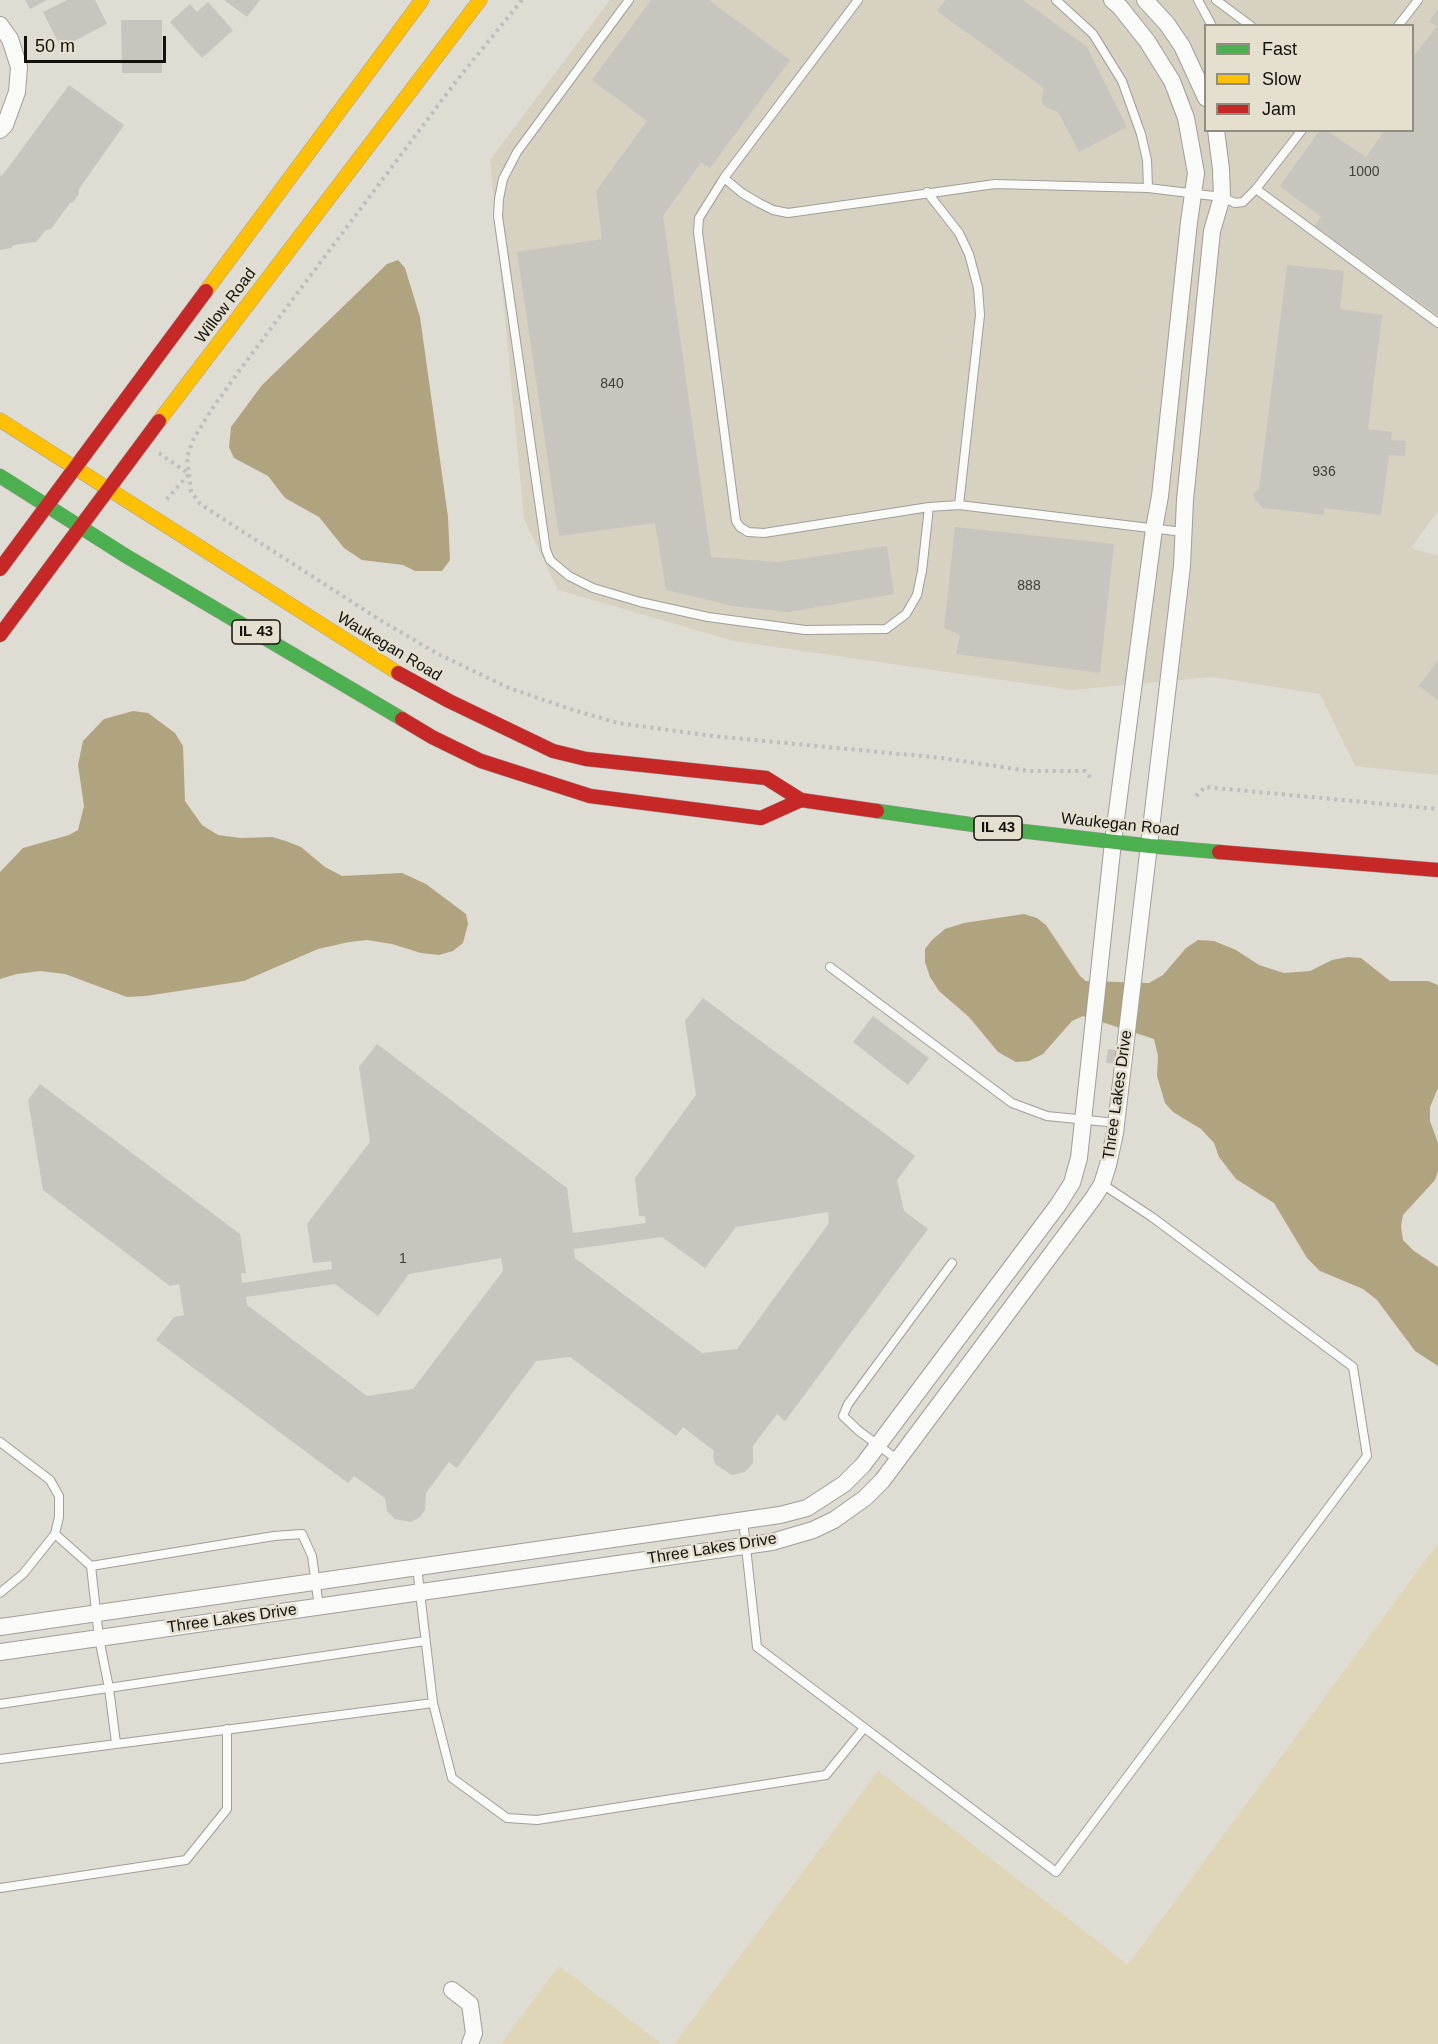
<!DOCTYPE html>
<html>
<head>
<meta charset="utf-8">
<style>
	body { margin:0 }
	#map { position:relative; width:1438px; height:2044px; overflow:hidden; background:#dfdcd4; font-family:Helvetica,sans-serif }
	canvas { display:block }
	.legend { position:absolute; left:1204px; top:24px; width:210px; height:108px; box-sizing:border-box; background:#e4dfcf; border:2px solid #908d81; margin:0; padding:8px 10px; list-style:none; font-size:18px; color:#12110b }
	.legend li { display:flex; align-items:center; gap:12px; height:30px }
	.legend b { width:30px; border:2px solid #908d81 }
	.scale { position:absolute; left:24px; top:36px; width:142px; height:27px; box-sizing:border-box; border:3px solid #12110b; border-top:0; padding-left:8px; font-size:18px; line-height:21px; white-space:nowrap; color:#12110b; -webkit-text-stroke:4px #e4dfcf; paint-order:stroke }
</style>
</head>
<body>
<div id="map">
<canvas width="1438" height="2044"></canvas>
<ul class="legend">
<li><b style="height:8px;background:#4caf50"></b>Fast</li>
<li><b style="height:8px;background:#ffc107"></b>Slow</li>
<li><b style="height:8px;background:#c62828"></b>Jam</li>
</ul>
<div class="scale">50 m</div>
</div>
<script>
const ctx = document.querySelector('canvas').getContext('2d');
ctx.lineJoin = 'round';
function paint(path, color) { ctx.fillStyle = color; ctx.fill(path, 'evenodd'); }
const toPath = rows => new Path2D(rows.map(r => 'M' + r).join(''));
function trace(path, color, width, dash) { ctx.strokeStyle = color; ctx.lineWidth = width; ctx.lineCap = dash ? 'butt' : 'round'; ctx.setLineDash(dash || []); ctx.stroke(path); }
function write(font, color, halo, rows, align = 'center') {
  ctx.font = font + ' Helvetica,sans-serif'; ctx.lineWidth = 5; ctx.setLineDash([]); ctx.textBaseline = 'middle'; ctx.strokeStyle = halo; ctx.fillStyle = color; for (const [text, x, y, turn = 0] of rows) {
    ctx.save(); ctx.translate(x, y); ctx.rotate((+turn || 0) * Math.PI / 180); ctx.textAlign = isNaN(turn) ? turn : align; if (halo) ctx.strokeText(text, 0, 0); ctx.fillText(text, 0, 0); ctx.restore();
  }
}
paint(toPath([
	[610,0,1438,0,1438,511,1411,548,1438,556,1438,775,1355,766,1320,694,1212,677,1071,690,734,641,558,590,524,519,490,160],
	[1206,26,1412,26,1412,130,1206,130]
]), '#d6d1c1');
paint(toPath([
	[1438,1543,1438,2044,674,2044,878,1771,1128,1965],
	[559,1966,662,2044,501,2044]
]), '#dfd6b8');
paint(toPath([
	[398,260,405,268,420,317,448,517,450,560,442,571,415,571,403,565,362,560,344,548,319,517,285,498,268,476,234,458,229,447,231,427,262,385,387,264],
	[133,711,148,713,175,733,183,746,185,801,202,825,218,835,241,838,272,837,286,841,301,847,325,867,342,876,402,873,413,878,426,884,466,914,468,924,463,943,453,951,439,955,421,953,392,944,367,940,349,942,318,949,244,981,146,996,127,997,65,974,40,971,17,974,0,979,0,872,23,848,69,835,78,830,84,806,78,765,83,741,104,719],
	[1024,914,1037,918,1046,925,1080,976,1086,981,1149,983,1163,975,1186,948,1198,940,1214,941,1236,950,1259,965,1284,973,1310,971,1332,960,1348,957,1361,958,1390,981,1428,981,1438,985,1438,1088,1430,1107,1430,1121,1438,1143,1438,1171,1435,1180,1403,1215,1401,1226,1403,1240,1414,1251,1438,1267,1438,1366,1415,1351,1377,1300,1363,1289,1320,1271,1307,1258,1274,1203,1236,1179,1219,1157,1214,1143,1201,1129,1173,1112,1165,1103,1157,1076,1158,1056,1154,1039,1083,1016,1072,1021,1043,1054,1029,1061,1016,1062,998,1052,969,1017,939,991,930,977,925,962,925,949,932,940,945,929,964,923]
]), '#afa47f');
paint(toPath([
	[25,0,47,0,30,9],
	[67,0,95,0,107,24,61,48,43,12],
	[224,0,260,0,247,17],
	[651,0,709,0,790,60,710,168,701,162,663,216,711,557,778,562,887,546,894,594,788,612,733,606,666,590,655,523,559,536,517,252,602,239,596,191,647,121,592,80],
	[945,0,1023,0,1087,47,1127,127,1079,152,1058,112,1047,108,1042,102,1042,94,1044,88,937,11],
	[208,2,233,30,202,58,170,22,190,4,197,12],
	[1438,9,1438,315,1315,226,1321,217,1280,186,1320,130,1326,130,1366,157,1385,130,1412,130,1412,58,1437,26,1429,22],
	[121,20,162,20,162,73,122,73],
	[69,85,124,125,79,189,79,194,73,202,70,203,51,229,46,230,36,242,14,245,11,248,0,250,0,175,2,176],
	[1287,265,1344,271,1340,309,1382,315,1368,429,1392,432,1391,440,1406,441,1405,456,1389,455,1381,515,1324,508,1324,515,1263,508,1255,499,1253,494,1259,489],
	[955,527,1114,544,1100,673,956,654,960,635,944,628],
	[1438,660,1438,700,1419,686],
	[703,998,915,1156,897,1180,904,1211,928,1229,785,1421,777,1414,753,1446,753,1463,745,1472,732,1475,715,1464,713,1457,714,1451,683,1427,676,1436,570,1357,536,1361,457,1468,449,1462,426,1493,425,1510,420,1517,411,1522,395,1519,387,1511,385,1498,354,1476,348,1483,156,1340,174,1317,184,1315,179,1284,170,1286,43,1190,28,1100,40,1084,240,1234,246,1273,241,1273,242,1283,332,1269,331,1261,313,1263,307,1224,370,1142,359,1067,377,1044,567,1188,573,1233,646,1223,645,1216,639,1216,635,1178,696,1095,685,1021],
	[828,1212,829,1223,737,1349,702,1353,575,1258,574,1249,662,1237,705,1268,736,1227],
	[501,1258,503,1271,413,1389,367,1396,247,1305,246,1297,335,1284,378,1316,409,1274],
	[873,1016,929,1058,908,1085,853,1042],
	[1108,1049,1118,1050,1117,1064,1106,1063]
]), '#c7c5be');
const lane = toPath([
	[629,0,517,152,503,179,499,199,498,216,500,230,546,550,550,560,569,576,593,588,640,602,708,617,805,630,886,629,906,614,917,595,922,571,929,507],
	[858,0,724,178,699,218,698,232,736,521,740,527,748,532,764,533,929,507,959,505,1183,532],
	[1056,0,1093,34,1122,81,1141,134,1147,160,1148,188],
	[1198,0,1212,26],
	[1216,0,1251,26],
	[1398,26,1418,0],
	[724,178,742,193,759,203,773,210,788,213,995,184,1148,188,1222,197,1235,203,1243,202,1256,189,1302,130],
	[1256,189,1438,323],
	[927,192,959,233,969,254,978,288,980,315,959,505],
	[830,967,1012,1103,1047,1116,1117,1123],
	[0,1442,50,1480,59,1496,59,1517,55,1534,23,1574,0,1593],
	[898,1460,859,1431,843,1416,848,1404,952,1263],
	[743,1520,757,1647,1056,1872,1367,1456,1353,1367,1152,1217,1102,1184],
	[55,1534,91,1566,99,1638,109,1688,116,1743],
	[91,1566,274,1536,302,1534,312,1556,319,1607],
	[417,1567,433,1703],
	[0,1704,425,1641],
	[0,1759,433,1703,452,1778,507,1818,537,1820,826,1775,864,1728],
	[0,1888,186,1860,227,1809,227,1729]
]);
const street = toPath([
	[1145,0,1167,24,1182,46,1206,98],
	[0,25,10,39,19,67,17,92,5,125,0,130],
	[0,1627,780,1515,807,1508,844,1484,863,1465,1058,1205,1072,1183,1079,1158,1113,842,1154,529,1160,496,1189,222,1196,173,1186,118,1172,81,1147,41,1120,7,1112,0],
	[0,1652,772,1542,813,1530,834,1520,865,1498,882,1481,1094,1197,1102,1184,1108,1165,1115,1133,1182,566,1185,500,1212,231,1222,197,1221,169,1216,130],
	[452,1990,470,2004,474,2033,470,2044]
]);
const fast = toPath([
	[0,476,126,556,402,719],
	[877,811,996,828,1150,846,1219,852]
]);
const slow = toPath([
	[206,291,422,0],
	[0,420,398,673],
	[159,421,480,0]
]);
const jam = toPath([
	[0,569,206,291],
	[0,635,159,421],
	[398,673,449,701,553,751,586,759,766,778,801,800,877,811],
	[402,719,432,737,481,761,590,796,761,818,801,800],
	[1219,852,1438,870]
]);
trace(lane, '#a09e98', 10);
trace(street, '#a09e98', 18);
trace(fast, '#a09e98', 15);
trace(slow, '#a09e98', 15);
trace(jam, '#a09e98', 15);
trace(toPath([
	[522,0,457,80,239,371,210,412,194,438,187,457,191,491,200,504,380,620,438,654,509,688,570,709,618,723,713,736,942,758,1029,771,1085,771,1092,780],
	[159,453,189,474,166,500],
	[1196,796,1205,787,1438,809]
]), '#bebebb', 4, [3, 4.5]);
trace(lane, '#fafaf9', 8);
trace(street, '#fafaf9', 16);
trace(fast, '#4caf50', 14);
trace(slow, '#ffc107', 14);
trace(jam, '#c62828', 14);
write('14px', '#403f39', null, [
	["1000",1364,172],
	["840",612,384],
	["936",1324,472],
	["888",1029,586],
	["1",403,1259]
]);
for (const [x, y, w] of [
	[256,632,48],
	[998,828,48]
]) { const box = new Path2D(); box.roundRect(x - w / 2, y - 12, w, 24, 4.5); ctx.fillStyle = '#e4dfcf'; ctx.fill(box); trace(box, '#12110b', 1.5); }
write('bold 15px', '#12110b', null, [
	["IL 43",256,632],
	["IL 43",998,828]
]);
write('16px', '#12110b', '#e4dfcf', [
	["Willow Road",226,306,-53],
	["Waukegan Road",389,647,31],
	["Waukegan Road",1120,825,6],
	["Three Lakes Drive",1118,1095,-82],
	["Three Lakes Drive",712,1549,-9],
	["Three Lakes Drive",232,1619,-8]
]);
</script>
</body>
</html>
